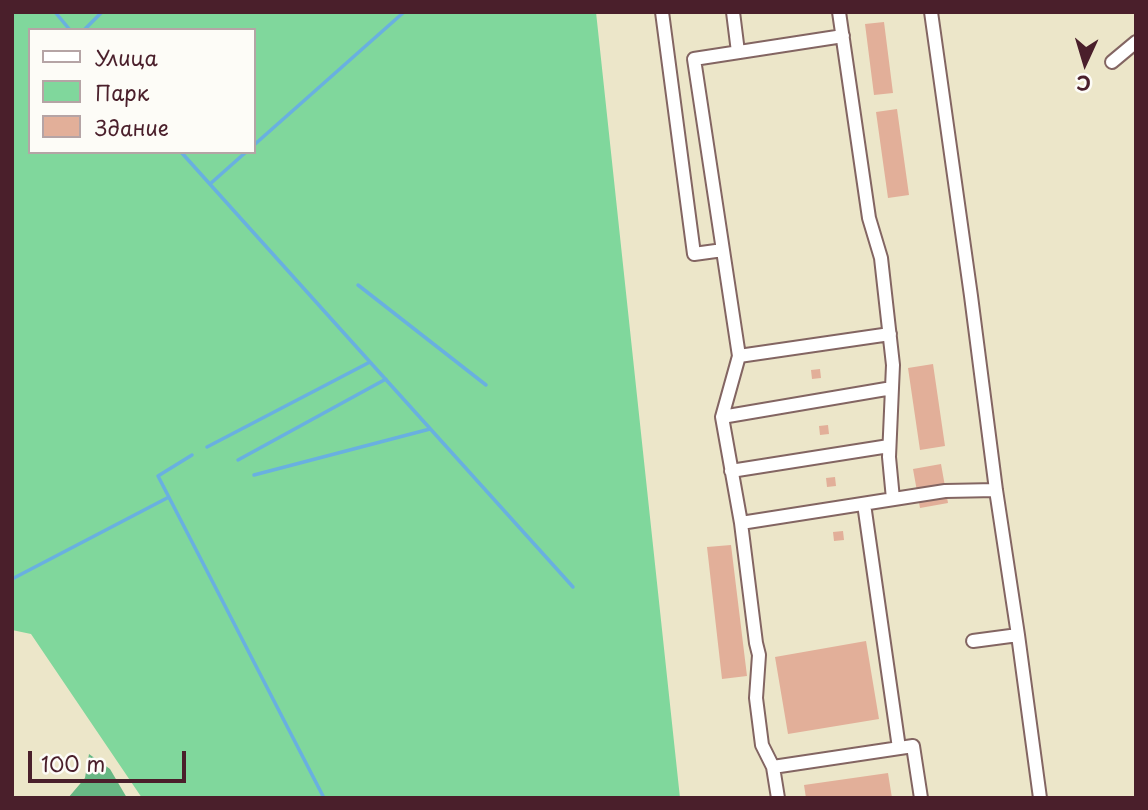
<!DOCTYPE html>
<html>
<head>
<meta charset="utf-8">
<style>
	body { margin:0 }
	#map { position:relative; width:1148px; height:810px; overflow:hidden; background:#ece6c9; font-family:"Playpen Sans",sans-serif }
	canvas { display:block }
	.frame { position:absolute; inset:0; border:14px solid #4a1f2b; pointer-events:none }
	.legend { position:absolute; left:28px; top:28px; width:228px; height:126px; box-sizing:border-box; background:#fdfcf7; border:2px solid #b5a4a5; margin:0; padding:9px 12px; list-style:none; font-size:21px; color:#4a1f2b }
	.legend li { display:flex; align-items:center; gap:14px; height:35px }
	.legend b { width:35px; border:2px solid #b5a4a5 }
	.north { position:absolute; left:1050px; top:28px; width:70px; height:70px; -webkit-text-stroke:5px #fdfcf7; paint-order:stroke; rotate:184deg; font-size:19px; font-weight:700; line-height:28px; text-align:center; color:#4a1f2b }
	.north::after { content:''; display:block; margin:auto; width:24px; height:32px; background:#4a1f2b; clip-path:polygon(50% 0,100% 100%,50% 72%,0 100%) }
	.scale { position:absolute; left:28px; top:751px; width:158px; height:32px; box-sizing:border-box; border:4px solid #4a1f2b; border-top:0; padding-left:9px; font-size:21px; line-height:24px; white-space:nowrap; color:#4a1f2b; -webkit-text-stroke:5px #fdfcf7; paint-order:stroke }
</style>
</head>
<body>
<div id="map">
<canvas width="1148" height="810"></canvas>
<div class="frame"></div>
<ul class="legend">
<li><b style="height:9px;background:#fff"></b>Улица</li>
<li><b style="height:19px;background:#80d79c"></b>Парк</li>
<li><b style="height:19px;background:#e2af99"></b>Здание</li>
</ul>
<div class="north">С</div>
<div class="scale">100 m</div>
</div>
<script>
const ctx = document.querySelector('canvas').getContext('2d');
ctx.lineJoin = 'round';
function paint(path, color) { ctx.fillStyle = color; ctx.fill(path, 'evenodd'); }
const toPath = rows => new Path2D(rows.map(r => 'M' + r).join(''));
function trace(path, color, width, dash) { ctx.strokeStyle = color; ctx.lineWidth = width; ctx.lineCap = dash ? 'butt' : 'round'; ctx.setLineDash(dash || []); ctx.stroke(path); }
paint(toPath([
	[12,12,596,12,680,798,142,798,31,634,12,630],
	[30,30,254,30,254,152,30,152]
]), '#80d79c');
paint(toPath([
	[89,754,110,769,127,798,68,798,85,778]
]), '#68b884');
trace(toPath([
	[55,12,70,30],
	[84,30,102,12],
	[254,145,404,12],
	[181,152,370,362,207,447],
	[210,184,246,152],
	[358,285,486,385],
	[370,362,573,587],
	[192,455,158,476,324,798],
	[238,460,386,379],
	[254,475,430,429],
	[12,579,169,497]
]), '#69b0e0', 3.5);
paint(toPath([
	[884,22,893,93,874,95,865,24],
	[897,109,909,195,888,198,876,112],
	[933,364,945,446,920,450,908,368],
	[820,369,821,378,812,379,811,370],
	[828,425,829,434,820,435,819,426],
	[941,464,948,503,920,508,913,469],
	[835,477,836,486,827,487,826,478],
	[843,531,844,540,834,541,833,532],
	[731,545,747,676,722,679,707,547],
	[866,641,879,719,788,734,775,657],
	[888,773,892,798,806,798,804,785]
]), '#e2af99');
const minor = toPath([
	[662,12,694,254,723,250],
	[733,12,738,52],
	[839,12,869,218,881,258,893,365,889,457,893,499],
	[931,12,971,296,996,490,1018,635,1040,798],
	[1112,62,1136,42],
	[739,356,890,334],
	[722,417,892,388],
	[731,471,889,446],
	[864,504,899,748],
	[741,523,722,417,739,356,694,59,843,36],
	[973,641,1018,635],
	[773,767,913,746,921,798],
	[778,798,773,767,762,745,756,698,759,655,756,643,741,523,945,491,996,490]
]);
trace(minor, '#836562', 16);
trace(minor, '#fff', 12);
</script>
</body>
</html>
